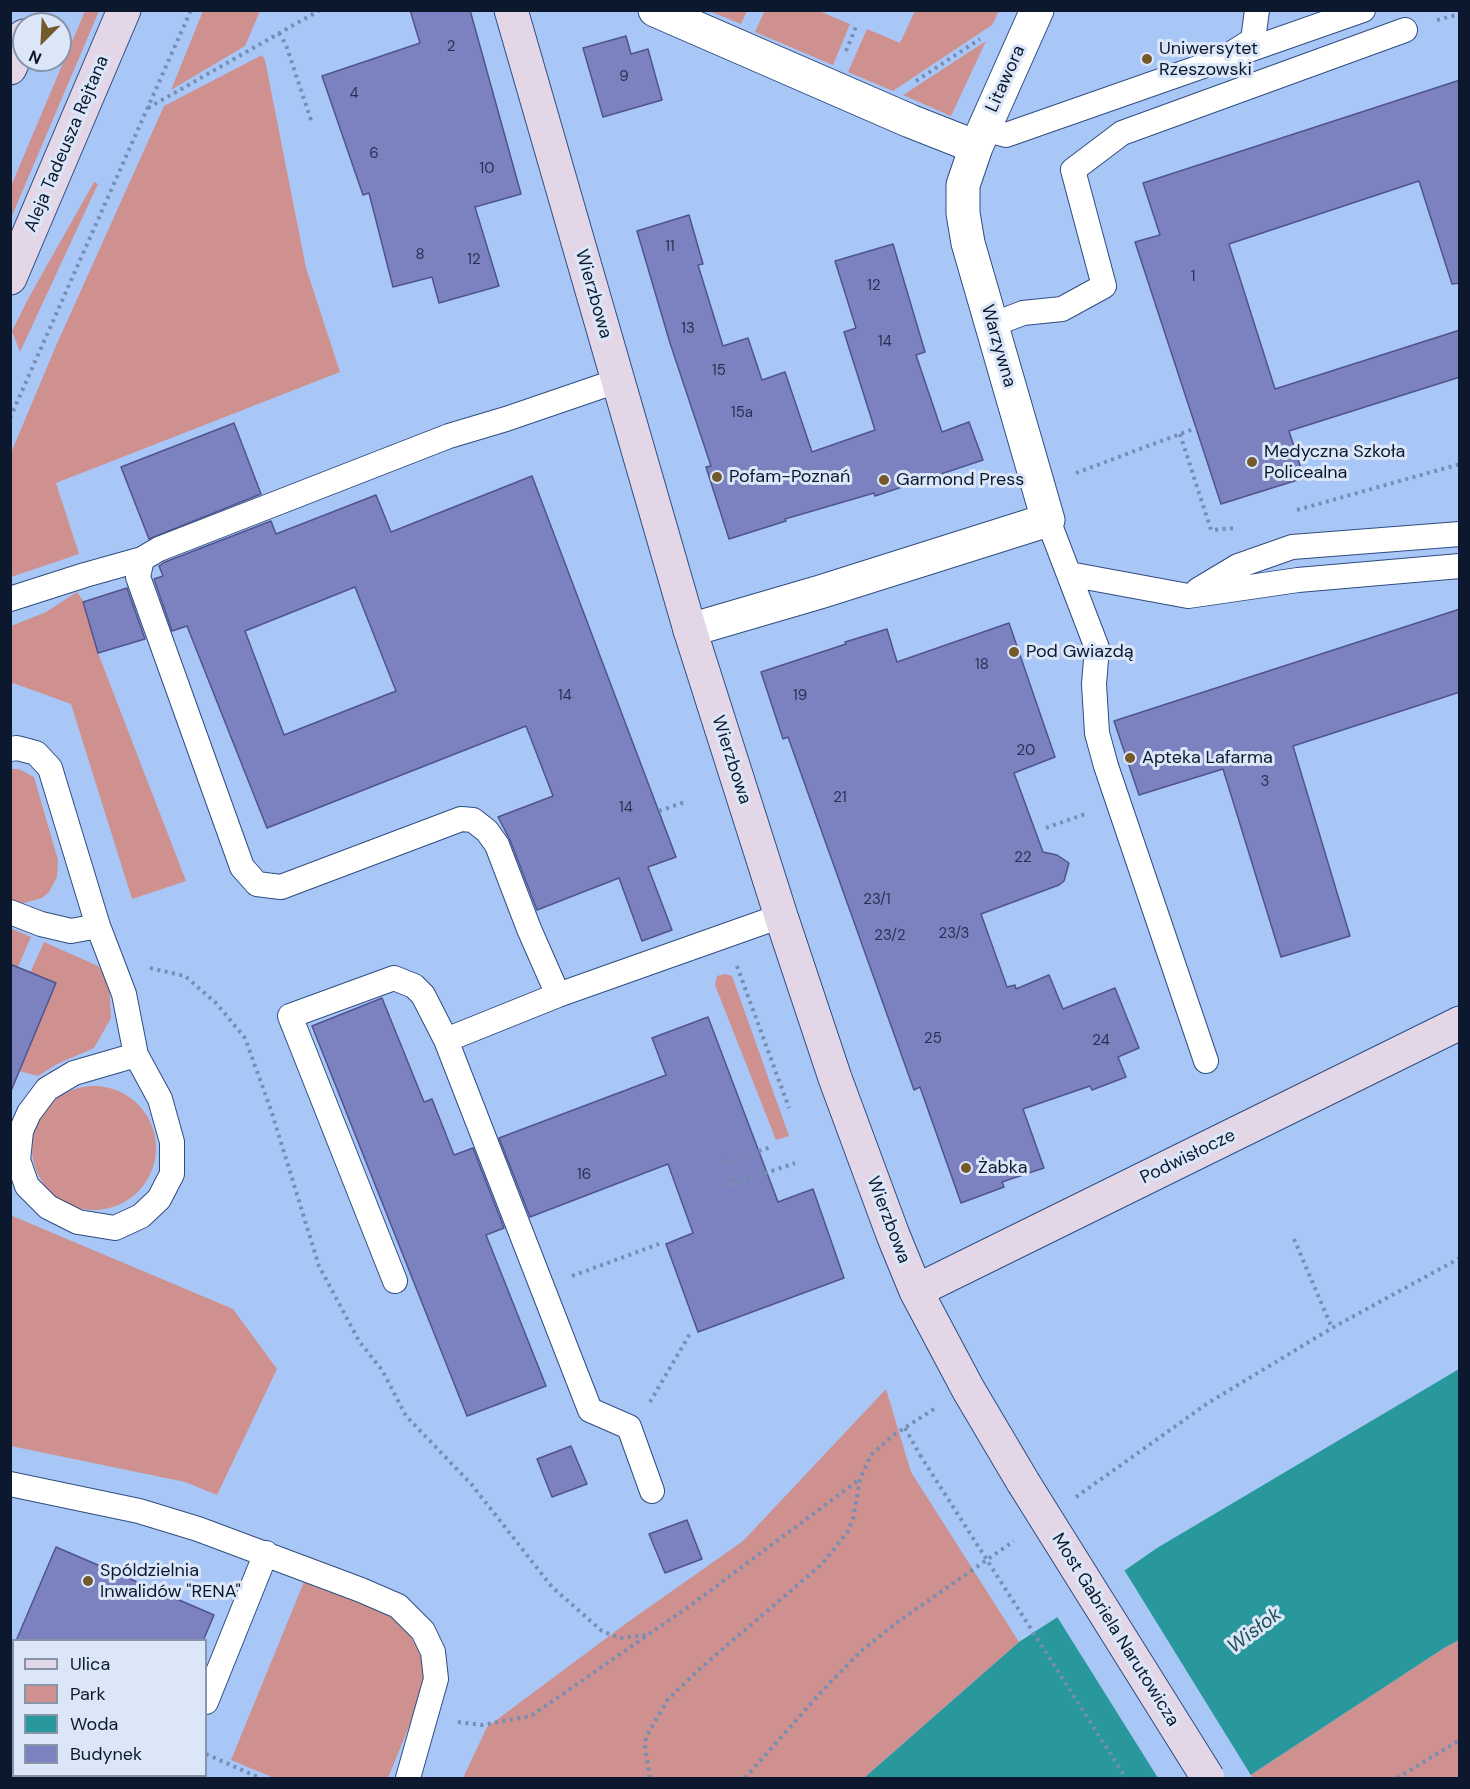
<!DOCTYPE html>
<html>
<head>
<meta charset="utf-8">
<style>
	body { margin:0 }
	#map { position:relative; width:1470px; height:1789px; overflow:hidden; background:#a9c7f6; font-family:"DM Sans",sans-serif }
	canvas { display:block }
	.frame { position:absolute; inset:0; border:12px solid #0b182d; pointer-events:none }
	.legend { position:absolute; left:12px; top:1639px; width:195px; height:138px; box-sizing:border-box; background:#dbe7f9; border:2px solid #8894a7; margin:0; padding:8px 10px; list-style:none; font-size:18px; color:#0b182d }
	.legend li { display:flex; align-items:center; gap:12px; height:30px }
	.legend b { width:30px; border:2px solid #8894a7 }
	.north { position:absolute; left:12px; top:12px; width:60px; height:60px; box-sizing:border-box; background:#dbe7f9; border:2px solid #8894a7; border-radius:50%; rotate:204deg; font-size:16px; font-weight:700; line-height:24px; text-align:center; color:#0b182d }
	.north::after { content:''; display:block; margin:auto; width:21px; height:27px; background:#74592b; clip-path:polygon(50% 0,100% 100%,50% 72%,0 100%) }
</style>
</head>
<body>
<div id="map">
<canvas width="1470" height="1789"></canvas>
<div class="frame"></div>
<ul class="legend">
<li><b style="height:8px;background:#e3d6e7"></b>Ulica</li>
<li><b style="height:16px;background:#ce9190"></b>Park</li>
<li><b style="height:16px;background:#28989d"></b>Woda</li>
<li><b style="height:16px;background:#7c81bf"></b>Budynek</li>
</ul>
<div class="north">N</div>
</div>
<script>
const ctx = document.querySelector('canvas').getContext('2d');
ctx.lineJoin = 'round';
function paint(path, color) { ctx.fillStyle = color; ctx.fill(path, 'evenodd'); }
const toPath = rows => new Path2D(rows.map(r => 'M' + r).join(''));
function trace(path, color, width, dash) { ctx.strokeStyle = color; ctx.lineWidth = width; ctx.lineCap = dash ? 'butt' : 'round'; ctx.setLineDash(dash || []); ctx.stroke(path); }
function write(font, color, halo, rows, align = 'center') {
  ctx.font = font + ' "DM Sans",sans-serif'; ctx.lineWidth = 6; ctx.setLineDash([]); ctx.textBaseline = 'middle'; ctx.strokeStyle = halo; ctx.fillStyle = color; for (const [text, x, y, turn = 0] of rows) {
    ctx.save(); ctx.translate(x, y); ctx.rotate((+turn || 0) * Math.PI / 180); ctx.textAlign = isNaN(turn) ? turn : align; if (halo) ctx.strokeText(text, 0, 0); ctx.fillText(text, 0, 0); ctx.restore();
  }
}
paint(toPath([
	[765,10,819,11,850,24,833,65,755,32],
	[85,11,99,11,11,218,11,186],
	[203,11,260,11,245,46,171,90],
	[709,11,747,11,741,24],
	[915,11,999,11,992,25,893,91,848,72,867,29,900,43],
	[986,41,951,116,903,95],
	[262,55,265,60,306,268,340,372,56,483,79,554,11,577,11,453,55,348,164,106],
	[94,182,98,184,20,352,12,331,28,299],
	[77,592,83,601,98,653,186,881,132,899,71,704,13,683,11,686,11,626,46,612],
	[10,769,19,769,34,777,58,860,57,877,49,892,42,898,24,903,11,901],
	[10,928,31,937,18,967,11,964],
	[44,942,98,966,109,982,111,1018,94,1048,57,1064,38,1076,19,1071,56,984,30,973],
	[725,974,732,976,789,1136,776,1140,715,985,717,976],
	'32 1148a62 62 0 1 1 124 0a62 62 0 1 1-124 0Z',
	[10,1215,233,1309,277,1369,217,1495,185,1482,11,1446],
	[886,1389,911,1472,1019,1642,864,1778,463,1778,487,1727,628,1622,743,1541],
	[306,1577,367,1601,403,1624,423,1658,425,1687,388,1778,274,1778,231,1760],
	[1459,1640,1459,1778,1246,1778,1444,1648]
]), '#ce9190');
paint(toPath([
	[1459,1369,1459,1640,1444,1648,1246,1778,864,1778,1019,1642,1059,1616,1157,1548]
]), '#28989d');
paint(toPath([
	[1123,1568,1252,1777,1251,1778,1158,1778,1056,1615]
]), '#a9c7f6');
const building = toPath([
	[410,10,470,10,521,194,475,207,499,286,439,303,432,277,393,287,369,193,363,195,322,76,420,43,410,10],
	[626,36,631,54,648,49,662,100,603,117,583,48,626,36],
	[1460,80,1460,283,1452,284,1419,181,1229,244,1275,389,1460,330,1460,377,1289,431,1304,478,1221,504,1135,242,1160,235,1143,183,1460,80],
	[689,215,703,264,698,265,723,346,748,338,762,380,785,372,812,452,875,430,844,332,856,328,835,261,893,244,925,352,916,355,942,432,969,422,983,460,875,496,874,493,785,519,786,521,729,539,706,467,711,466,670,343,637,231,689,215],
	[234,423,261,494,149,539,121,467,234,423],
	[532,476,676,857,648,867,672,930,642,941,619,878,537,910,510,840,498,817,553,796,526,726,267,828,187,626,172,631,154,579,163,576,159,566,165,562,271,521,276,534,376,495,391,532,532,476],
	[355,587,396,691,284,735,245,631,355,587],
	[127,588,145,639,98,653,83,602,127,588],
	[1460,609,1460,692,1293,746,1350,936,1281,957,1223,769,1139,795,1114,721,1460,609],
	[1009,623,1055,757,1014,773,1043,852,1057,855,1069,863,1064,881,1059,885,981,914,1007,987,1015,985,1016,989,1049,975,1063,1009,1115,988,1139,1048,1118,1057,1126,1077,1092,1090,1090,1086,1023,1109,1044,1168,1002,1182,1004,1187,961,1203,920,1087,914,1090,788,737,783,739,761,672,846,644,845,642,887,629,897,662,1009,623],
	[10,964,56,983,11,1091,10,1091,10,964],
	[382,998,424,1102,432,1099,454,1155,473,1148,504,1228,486,1235,546,1386,467,1416,312,1026,382,998],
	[708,1017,778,1202,813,1189,844,1278,698,1332,666,1244,693,1233,668,1164,530,1217,499,1138,666,1075,652,1038,708,1017],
	[571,1446,587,1484,552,1497,537,1459,571,1446],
	[687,1520,702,1559,665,1573,649,1534,687,1520],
	[56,1547,214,1615,203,1641,16,1641,56,1547]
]);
paint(building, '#7c81bf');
trace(building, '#50548d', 1.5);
const lane = toPath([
	[1234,52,1253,40,1257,10],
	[984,129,1006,135,1363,10],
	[992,325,1023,313,1062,309,1104,286,1073,170,1122,133,1405,30],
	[1048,520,1097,648,1094,684,1097,733,1106,766,1206,1061],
	[1069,574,1188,596,1298,580,1460,566],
	[1198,590,1238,566,1292,547,1460,534],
	[10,599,85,575,142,559],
	[10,749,17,748,36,753,50,768,98,926,124,994,136,1055,160,1099,172,1142,172,1174,159,1199,141,1216,115,1228,78,1222,48,1207,27,1186,18,1160,21,1131,29,1113,47,1089,74,1073,136,1055],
	[10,912,41,924,71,931,98,926],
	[558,995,529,929,497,845,487,831,473,820,461,819,281,887,257,884,242,867,138,577,142,559,159,549,449,436,506,419,617,381],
	[446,1040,558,995,781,916],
	[395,1281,290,1016,394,978,414,986,423,995,446,1040,590,1410,629,1427,652,1491],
	[10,1484,139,1511,198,1529,361,1590,398,1606,423,1631,433,1652,436,1679,408,1778],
	[206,1702,266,1553],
	[174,1778,175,1776]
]);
const street = toPath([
	[655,10,910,121,976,147],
	[690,630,820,592,1048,520,968,243,963,213,963,185,976,147,1037,10]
]);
const secondary = toPath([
	[511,10,690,630,781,916,835,1078,893,1235,916,1291,968,1389,1023,1482],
	[10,68,24,36],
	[10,278,124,10],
	[916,1291,1460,1023]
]);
trace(lane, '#2e4d80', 26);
trace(street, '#2e4d80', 35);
trace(secondary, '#2e4d80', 35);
trace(toPath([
	[1437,20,1460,14],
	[279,33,286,45,312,123],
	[846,51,857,24],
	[916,81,980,39],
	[148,108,320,10],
	[10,418,191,10],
	[1180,434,1211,530,1235,528],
	[1076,473,1196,428],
	[1297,510,1460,464],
	[659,811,685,802],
	[1046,828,1088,813],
	[737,966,789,1108],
	[150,968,185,976,216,1003,245,1038,271,1110,319,1266,359,1341,382,1370,406,1416,472,1485,552,1587,602,1631,620,1638,648,1635],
	[734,1185,725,1162,771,1147],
	[729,1186,795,1163],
	[1294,1239,1332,1328],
	[572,1276,659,1244],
	[650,1402,691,1332],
	[905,1428,920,1455],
	[1076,1497,1208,1403,1332,1328,1460,1258],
	[458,1722,482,1725,531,1716,691,1605,860,1479],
	[206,1754,260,1778],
	[650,1778,645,1747,646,1737,668,1699,704,1665,822,1564,847,1533,853,1519,860,1479,871,1455,892,1436,934,1409],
	[745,1778,823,1690,861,1651,896,1623,1014,1541],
	[1397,1778,1460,1740]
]), '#758eb4', 4, [3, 4.5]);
trace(lane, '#fff', 24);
trace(street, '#fff', 33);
trace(secondary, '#e3d6e7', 33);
const secondaryBridge = toPath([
	[1023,1482,1208,1778]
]);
trace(secondaryBridge, '#2e4d80', 35, []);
trace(toPath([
	[920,1455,1126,1778]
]), '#758eb4', 4, [3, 4.5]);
trace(secondaryBridge, '#e3d6e7', 33);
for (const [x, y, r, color] of [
	[1147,59,6,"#74592b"],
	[1252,462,6,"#74592b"],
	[717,477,6,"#74592b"],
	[884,480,6,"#74592b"],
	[1014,652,6,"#74592b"],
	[1130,758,6,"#74592b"],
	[966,1168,6,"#74592b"],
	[88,1581,6,"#74592b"]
]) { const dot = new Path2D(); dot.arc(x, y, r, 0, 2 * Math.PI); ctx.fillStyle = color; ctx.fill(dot); trace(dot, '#dbe7f9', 2); }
write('15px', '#273252', null, [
	["2",451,47],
	["9",624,77],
	["4",354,94],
	["6",374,154],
	["10",487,169],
	["11",670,247],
	["8",420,255],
	["12",474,260],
	["1",1193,277],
	["12",874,286],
	["13",688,329],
	["14",885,342],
	["15",719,371],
	["15a",742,413],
	["18",982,665],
	["14",565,696],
	["19",800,696],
	["20",1026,751],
	["3",1265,782],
	["21",840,798],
	["14",626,808],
	["22",1023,858],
	["23/1",877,900],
	["23/3",954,934],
	["23/2",890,936],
	["25",933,1039],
	["24",1101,1041],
	["16",584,1175]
]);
write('18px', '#0b182d', '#dbe7f9', [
	["Uniwersytet",1159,49],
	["Rzeszowski",1159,70],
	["Medyczna Szkoła",1264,452],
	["Policealna",1264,473],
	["Pofam-Poznań",729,477],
	["Garmond Press",896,480],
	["Pod Gwiazdą",1026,652],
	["Apteka Lafarma",1142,758],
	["Żabka",978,1168],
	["Spóldzielnia",100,1571],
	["Inwalidów \"RENA\"",100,1592]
], 'left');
write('18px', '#0b182d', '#dbe7f9', [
	["Litawora",1006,79,-66],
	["Aleja Tadeusza Rejtana",67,144,-67],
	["Wierzbowa",593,294,74],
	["Warzywna",998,346,74],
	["Wierzbowa",731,760,72],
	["Podwisłocze",1188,1157,-26],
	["Wierzbowa",888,1220,69],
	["Most Gabriela Narutowicza",1115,1630,58]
]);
write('italic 20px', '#225053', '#dbe7f9', [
	["Wisłok",1255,1631,-37]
]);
</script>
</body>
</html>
